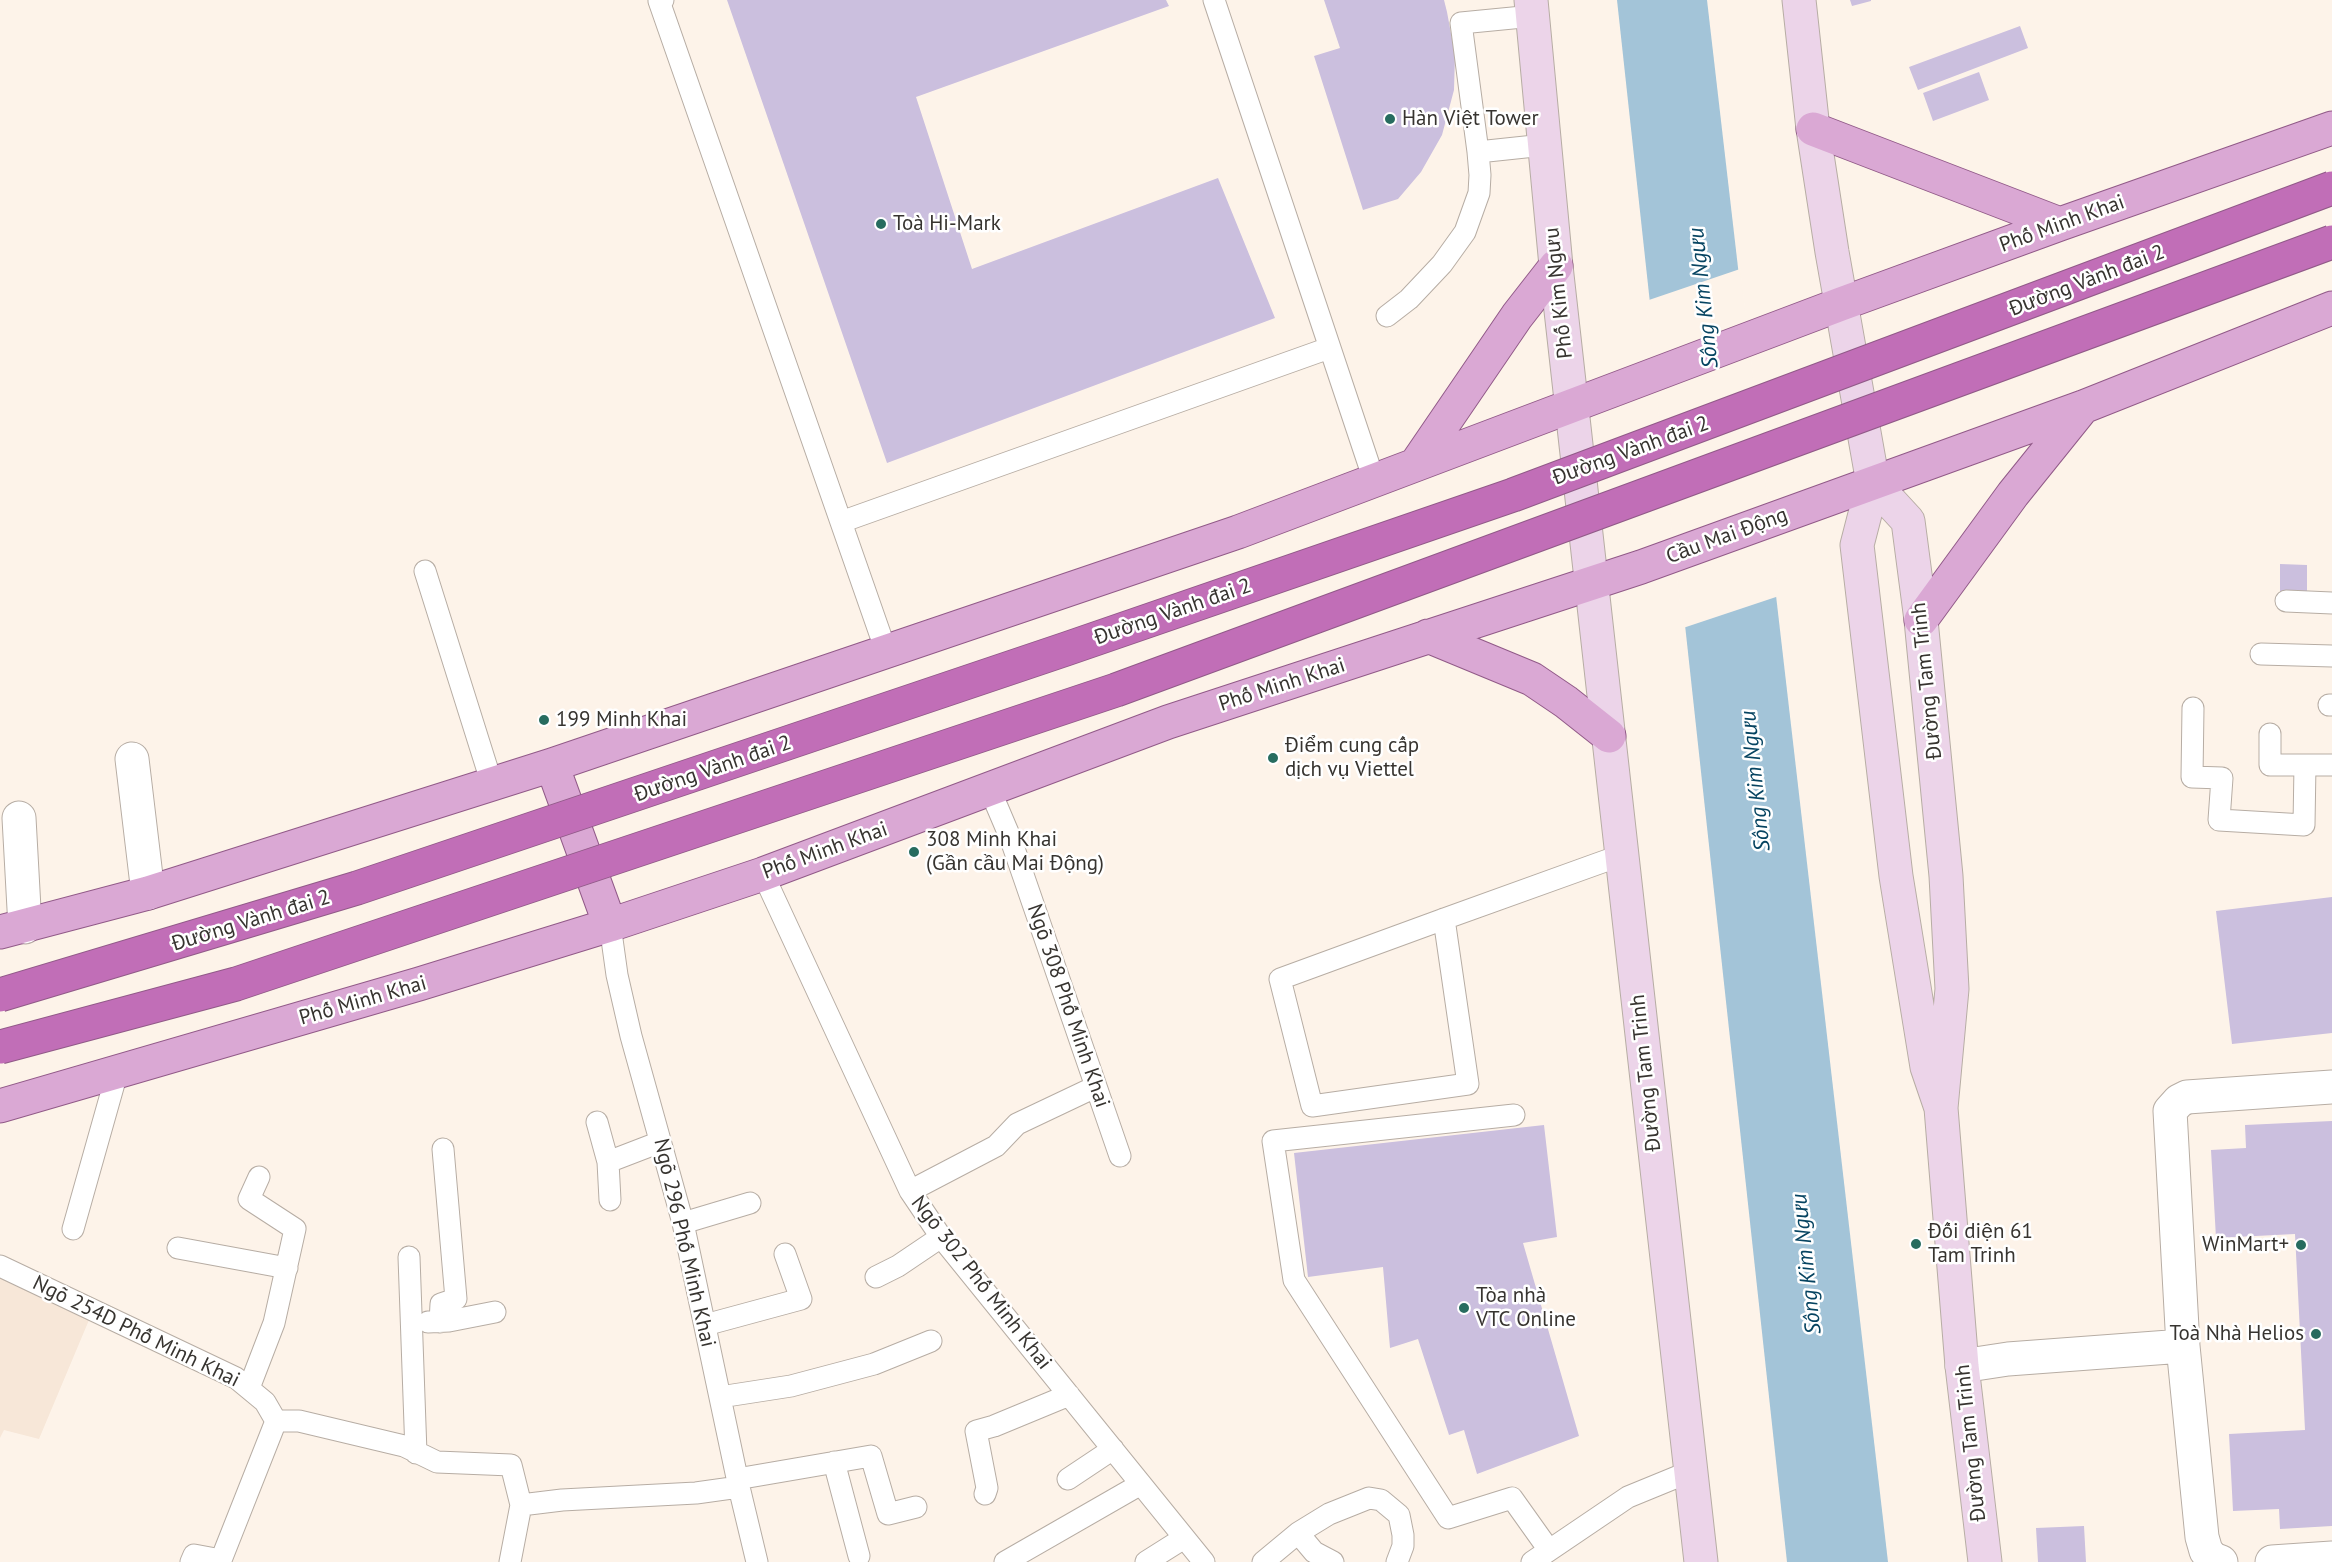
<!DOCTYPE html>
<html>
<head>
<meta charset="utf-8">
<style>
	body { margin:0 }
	canvas { display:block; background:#fdf3e9 }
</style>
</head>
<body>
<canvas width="2332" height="1562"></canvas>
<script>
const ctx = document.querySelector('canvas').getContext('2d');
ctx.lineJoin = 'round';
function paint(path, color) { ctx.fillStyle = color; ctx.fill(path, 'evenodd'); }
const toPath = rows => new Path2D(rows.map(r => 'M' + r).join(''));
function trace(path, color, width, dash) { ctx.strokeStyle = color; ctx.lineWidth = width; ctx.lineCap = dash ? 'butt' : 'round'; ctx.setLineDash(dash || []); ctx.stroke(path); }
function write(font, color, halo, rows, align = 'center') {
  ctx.font = font + ' "PT Sans",sans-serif'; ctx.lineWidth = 5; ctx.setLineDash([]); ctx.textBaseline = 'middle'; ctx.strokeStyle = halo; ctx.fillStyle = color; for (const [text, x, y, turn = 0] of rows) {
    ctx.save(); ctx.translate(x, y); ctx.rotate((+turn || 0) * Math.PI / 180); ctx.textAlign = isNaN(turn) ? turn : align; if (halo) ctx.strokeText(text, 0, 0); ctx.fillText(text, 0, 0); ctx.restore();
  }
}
paint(toPath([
	[0,1277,89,1320,39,1439,4,1430,0,1438]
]), '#f7e7d8');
paint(toPath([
	[1617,0,1707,0,1888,1562,1787,1562]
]), '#a3c4d8');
paint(toPath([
	[1740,269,1779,596,1683,628,1646,301]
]), '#fdf3e9');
paint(toPath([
	[727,0,1166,0,1169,6,916,97,972,269,1218,178,1275,318,887,463],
	[1324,0,1444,0,1447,12,1455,55,1454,90,1442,135,1421,172,1398,199,1363,210,1314,56,1340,48],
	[1850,0,1871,0,1871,1,1852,6],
	[2020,26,2028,48,1918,90,1909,67],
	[1979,72,1989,100,1933,121,1923,93],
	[2280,564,2307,565,2307,597,2280,596],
	[2332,897,2332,1033,2232,1044,2216,911],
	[2332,1121,2332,1526,2280,1529,2279,1509,2233,1511,2229,1434,2305,1430,2295,1234,2216,1238,2211,1150,2246,1148,2245,1125],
	[1544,1125,1557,1237,1523,1243,1579,1436,1477,1474,1464,1430,1449,1435,1418,1339,1390,1348,1383,1267,1308,1277,1294,1153],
	[2084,1526,2086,1562,2038,1562,2036,1528]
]), '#cbbfde');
const lane = toPath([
	[663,0,659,1,886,651],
	[1214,0,1374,480],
	[1478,152,1461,23,1533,16],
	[1387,316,1409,299,1442,264,1465,232,1479,193,1480,175,1478,152,1544,145],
	[841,522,1329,348],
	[425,571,492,784],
	[2286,601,2332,603],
	[2261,654,2332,656],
	[2329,705,2332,705],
	[2193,708,2192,777,2222,778,2219,820,2304,825,2305,765],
	[2270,734,2270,765,2332,765],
	[990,790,1010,837,1120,1156],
	[763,874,910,1191,941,1237,1204,1562],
	[1444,919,1468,1084,1312,1106,1280,979,1444,919,1594,865,1622,855],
	[610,925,617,975,631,1036,683,1223,739,1487,757,1562],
	[1514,1115,1273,1141,1294,1280,1448,1518,1512,1498,1549,1550],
	[597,1122,608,1162,610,1200],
	[608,1162,660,1142],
	[910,1191,996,1146,1017,1124,1095,1087],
	[683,1223,750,1203],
	[73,1229,117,1073],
	[178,1248,287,1268],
	[409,1257,416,1453],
	[0,1266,236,1378,265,1402,276,1421,299,1421,404,1446,437,1462,511,1465,521,1505,510,1562],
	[876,1277,898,1266,941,1237],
	[428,1322,449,1321,495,1312],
	[440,1322,441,1304,456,1299,443,1149],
	[705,1325,801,1299,785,1254],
	[249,1388,274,1323,295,1229,249,1199,259,1177],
	[720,1397,791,1386,874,1364,931,1341],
	[834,1462,859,1556],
	[737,1479,871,1456,888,1514,916,1507],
	[1068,1479,1113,1449],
	[985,1494,987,1488,976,1431,994,1426,1069,1395],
	[521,1505,562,1500,696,1493,739,1487],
	[1298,1533,1314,1552,1333,1562],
	[191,1562,194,1555,221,1560,276,1421],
	[1005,1562,1141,1484],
	[1146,1562,1184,1538],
	[1263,1562,1298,1533,1329,1514,1369,1498,1381,1500,1399,1515,1403,1535,1403,1546,1397,1562],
	[1532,1562,1628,1497,1689,1472]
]);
const street = toPath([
	[132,759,148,893],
	[19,818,25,927],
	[1962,1366,2008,1359,2183,1346],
	[2221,1562,2213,1559,2206,1551,2202,1537,2183,1346,2170,1111,2179,1101,2187,1097,2332,1087],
	[2272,1562,2332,1558]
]);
const secondary = toPath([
	[1531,0,1556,266,1701,1562],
	[1799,0,1813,129,1832,252,1873,483,1857,545,1896,876,1927,1067,1941,1108],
	[1873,483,1908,521,1921,620,1946,876,1952,989,1941,1108,1962,1366,1985,1562]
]);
const primary = toPath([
	[1813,129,2060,224],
	[1416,464,1517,316,1556,266],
	[1921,620,2013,494,2083,407],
	[1428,636,1532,679,1566,702,1609,736],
	[552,765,610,925],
	[0,932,148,893,552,765,1238,532,1841,304,2060,224,2332,128],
	[0,1106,419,984,610,925,763,874,1168,722,1641,567,2083,407,2332,308]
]);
trace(lane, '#b7ada4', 23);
trace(street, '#b7ada4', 35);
trace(secondary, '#b7ada4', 35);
trace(primary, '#915a88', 35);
trace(lane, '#fff', 21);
trace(street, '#fff', 33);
trace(secondary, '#ecd4e9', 33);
trace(primary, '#daa8d4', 33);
const highwayBridge = toPath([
	[0,995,357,888,1066,649,1513,495,2332,188],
	[0,1047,236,984,1116,690,2332,242]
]);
trace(highwayBridge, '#915a88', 35, []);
trace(highwayBridge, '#c16eb7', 33);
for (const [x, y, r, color] of [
	[1390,119,6,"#276c5f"],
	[881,224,6,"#276c5f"],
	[544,720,6,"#276c5f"],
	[1273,758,6,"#276c5f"],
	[914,852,6,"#276c5f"],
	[1916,1244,6,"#276c5f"],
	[2301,1245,6,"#276c5f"],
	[1464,1308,6,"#276c5f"],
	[2316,1334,6,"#276c5f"]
]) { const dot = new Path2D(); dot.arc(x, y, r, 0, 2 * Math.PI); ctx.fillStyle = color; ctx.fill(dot); trace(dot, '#fff', 2); }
write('21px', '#373430', '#fff', [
	["Hàn Việt Tower",1402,119],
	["Toà Hi-Mark",893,224],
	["199 Minh Khai",556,720],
	["Điểm cung cấp",1285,746],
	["dịch vụ Viettel",1285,770],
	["308 Minh Khai",926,840],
	["(Gần cầu Mai Động)",926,864],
	["Đối diện 61",1928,1232],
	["Tam Trinh",1928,1256],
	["WinMart+",2289,1245,"right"],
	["Tòa nhà",1476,1296],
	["VTC Online",1476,1320],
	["Toà Nhà Helios",2304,1334,"right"]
], 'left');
write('21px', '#373430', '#fff', [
	["Phố Minh Khai",2062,224,-20],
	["Đường Vành đai 2",2087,281,-21],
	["Phố Kim Ngưu",1559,293,-96],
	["Đường Vành đai 2",1631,451,-20],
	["Cầu Mai Động",1727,536,-20],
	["Đường Vành đai 2",1173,612,-19],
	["Đường Tam Trinh",1927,681,-96],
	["Phố Minh Khai",1282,685,-18],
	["Đường Vành đai 2",713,769,-19],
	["Phố Minh Khai",825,851,-20],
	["Đường Vành đai 2",251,921,-17],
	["Phố Minh Khai",363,1001,-16],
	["Ngõ 308 Phố Minh Khai",1068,1006,71],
	["Đường Tam Trinh",1646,1073,-96],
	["Ngõ 296 Phố Minh Khai",684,1243,77],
	["Ngõ 302 Phố Minh Khai",981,1283,52],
	["Ngõ 254D Phố Minh Khai",136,1332,26],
	["Đường Tam Trinh",1971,1443,-96]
]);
write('italic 22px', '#064461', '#fff', [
	["Sông Kim Ngưu",1704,298,-96],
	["Sông Kim Ngưu",1756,781,-96],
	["Sông Kim Ngưu",1807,1264,-96]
]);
</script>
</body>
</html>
